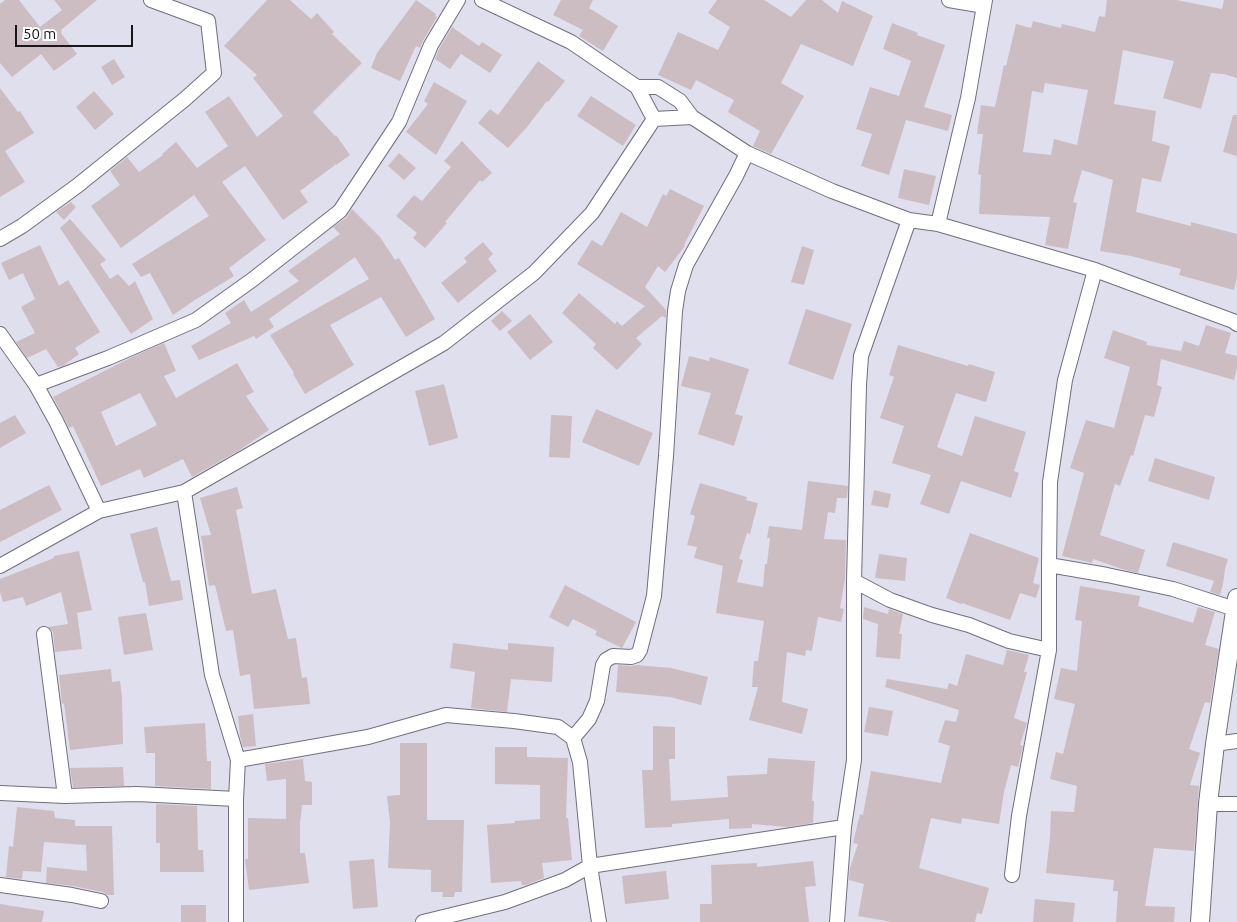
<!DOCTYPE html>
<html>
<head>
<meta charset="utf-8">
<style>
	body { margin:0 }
	#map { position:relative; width:1237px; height:922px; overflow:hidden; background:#e0dfed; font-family:Ubuntu,sans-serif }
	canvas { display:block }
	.scale { position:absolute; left:15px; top:25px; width:118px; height:22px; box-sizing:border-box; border:2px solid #17171b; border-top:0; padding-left:6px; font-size:15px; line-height:18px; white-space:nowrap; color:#17171b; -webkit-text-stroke:4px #fff; paint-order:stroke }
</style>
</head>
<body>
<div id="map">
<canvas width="1237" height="922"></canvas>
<div class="scale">50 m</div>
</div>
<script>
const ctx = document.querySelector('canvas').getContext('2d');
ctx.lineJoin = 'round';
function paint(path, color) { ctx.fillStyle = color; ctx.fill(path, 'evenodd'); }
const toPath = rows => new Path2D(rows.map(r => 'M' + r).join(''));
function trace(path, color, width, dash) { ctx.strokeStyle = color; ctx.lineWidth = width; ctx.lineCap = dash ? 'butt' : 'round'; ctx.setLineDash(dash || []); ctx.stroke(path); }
paint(toPath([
	[5,0,19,0,40,27,62,10,54,0,97,0,61,30,62,32,61,33,77,54,54,71,41,54,12,77,0,63,0,4],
	[267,0,290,0,311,19,317,13,334,32,332,34,362,63,313,112,335,136,336,135,350,155,336,165,333,162,335,165,300,191,308,202,283,220,245,166,222,182,266,240,229,268,234,276,195,300,173,315,150,273,141,277,132,264,209,216,194,195,121,248,91,206,120,185,110,171,127,157,139,172,163,155,162,154,176,142,197,168,228,146,205,112,229,96,257,137,283,116,253,78,257,75,224,46],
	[416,0,436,14,435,16,437,17,423,41,420,48,416,46,400,81,371,68,377,53],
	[561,0,593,0,589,8,618,26,603,51,579,36,583,30,553,15],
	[717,0,764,0,791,17,806,0,822,0,838,13,842,1,873,16,853,66,801,44,781,83,804,96,771,154,753,146,760,131,728,112,734,100,696,80,691,90,658,75,678,32,718,50,730,27,708,13],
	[1107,0,1176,0,1222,9,1224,0,1237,0,1237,78,1224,74,1211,73,1201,109,1163,98,1174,61,1123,50,1114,104,1156,111,1152,141,1170,146,1161,182,1142,178,1136,212,1191,226,1191,222,1237,234,1237,277,1234,290,1179,275,1181,269,1131,256,1100,251,1113,180,1082,170,1073,202,1077,203,1068,249,1045,245,1050,217,979,214,981,175,978,174,983,134,977,134,981,105,995,107,1004,65,1006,66,1016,24,1031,28,1033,21,1061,28,1062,24,1095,32,1099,16,1105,17],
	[1045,83,1088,90,1077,145,1054,139,1051,155,1023,152,1032,91,1043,93],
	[892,23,918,33,917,35,945,45,924,107,952,115,948,131,906,120,889,175,861,166,872,134,856,129,870,87,899,96,911,61,883,49],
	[452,27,479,46,482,42,502,55,490,73,461,54,450,69,435,59,439,49],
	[114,59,125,77,112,85,101,67],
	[538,61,565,81,548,102,547,101,527,127,508,148,478,123,490,109,498,115],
	[434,82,467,101,436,155,406,132,428,104,424,101],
	[0,88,18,112,20,111,34,133,5,151,25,182,0,197],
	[94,91,114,114,95,130,76,107],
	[591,96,636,125,623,146,577,116],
	[1233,115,1237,115,1237,156,1223,152],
	[462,141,492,173,482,182,480,180,445,222,447,223,425,248,413,238,417,233,396,216,414,195,422,201,451,167,444,161],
	[399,153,416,168,404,180,388,166],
	[904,169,936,176,929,205,898,198],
	[670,189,704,206,684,245,685,246,665,272,658,266,645,287,666,310,666,318,662,316,636,338,642,344,617,370,593,348,596,344,562,313,579,293,615,324,617,321,622,326,645,306,577,264,592,240,602,246,621,212,647,227,663,194,666,196],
	[71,202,76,207,64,220,56,212],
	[352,209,380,237,395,260,399,258,435,319,406,337,381,297,330,325,354,365,305,394,293,374,294,373,270,335,369,279,355,257,269,319,274,327,256,339,254,336,199,360,191,346,231,323,225,313,244,300,251,312,299,281,288,271,340,234,333,227,346,218],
	[70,219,106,260,100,264,110,279,118,274,129,286,135,281,153,319,131,334,60,228],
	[483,242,493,254,488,259,497,271,458,303,441,283,467,262,464,258],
	[40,245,59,286,68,280,100,332,75,348,79,354,63,366,58,367,46,349,27,358,16,342,35,333,21,307,35,299,23,273,9,280,1,263],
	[802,246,814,250,804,285,791,282],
	[806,309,852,324,833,380,788,364],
	[502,311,512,321,500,331,491,321],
	[530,314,553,342,530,360,507,332],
	[1206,325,1231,333,1225,353,1237,356,1237,368,1234,380,1161,359,1157,385,1162,387,1154,417,1145,415,1133,456,1131,455,1120,486,1115,484,1100,535,1145,550,1138,573,1125,570,1093,559,1092,563,1062,556,1084,473,1070,468,1086,420,1114,428,1130,367,1104,358,1113,330,1147,342,1146,345,1181,351,1184,341,1199,346],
	[164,343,176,371,164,376,176,398,237,363,254,392,246,396,269,430,238,451,192,477,183,459,144,478,140,469,101,486,73,426,69,428,53,397,134,356],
	[140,393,157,425,116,446,101,412],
	[898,345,968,366,969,364,995,372,986,402,956,393,937,447,962,456,975,416,1026,432,1014,471,1019,473,1011,498,961,481,949,514,920,504,931,475,892,463,904,426,880,418,894,377,889,375],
	[689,356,709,361,710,357,749,369,735,414,743,416,734,446,698,434,711,393,681,386],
	[444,384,458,438,429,446,415,391],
	[596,409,653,433,639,466,582,442],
	[15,415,26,433,0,448,0,423],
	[551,415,572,416,570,458,549,457],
	[1155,458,1215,477,1209,500,1148,481],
	[808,481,848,486,847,498,837,498,835,513,828,512,824,539,846,540,845,579,840,608,844,609,841,622,818,617,812,651,806,650,805,656,787,652,782,702,808,709,802,734,749,720,758,687,752,687,754,661,758,661,764,621,716,613,723,566,694,558,697,547,687,545,695,516,690,514,700,483,747,497,746,500,758,503,750,534,747,533,739,559,743,560,737,582,763,587,765,564,767,564,770,538,767,538,769,526,802,530],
	[49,485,62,510,0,542,0,510],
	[237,487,243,508,236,510,252,594,276,589,288,639,296,638,302,678,307,677,310,704,254,709,250,674,240,676,233,630,226,631,215,585,209,586,201,536,211,535,200,498],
	[874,490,891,494,888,508,871,505],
	[157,527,171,581,180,580,183,600,149,606,145,582,143,582,130,534],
	[970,533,1039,558,1033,583,1040,585,1036,598,1020,593,1010,620,962,603,961,604,946,598],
	[1173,542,1228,559,1225,569,1223,584,1220,595,1210,592,1214,581,1166,566],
	[79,551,92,610,77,613,82,649,55,652,53,632,48,627,68,624,61,592,26,606,23,597,3,602,0,592,0,579,54,558,54,556],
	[879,554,907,558,905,581,875,578],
	[565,585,636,622,622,648,595,635,597,631,573,619,568,627,549,617],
	[1080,586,1140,596,1138,606,1193,623,1198,607,1215,612,1205,645,1219,649,1210,703,1205,702,1189,749,1200,753,1190,785,1199,786,1194,851,1154,848,1145,906,1175,907,1174,922,1116,922,1118,891,1113,891,1114,880,1046,873,1050,837,1051,811,1074,812,1077,786,1050,779,1056,752,1063,754,1075,704,1054,699,1061,668,1077,671,1082,621,1075,620],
	[864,607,888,614,889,609,903,614,899,634,902,634,900,659,876,657,878,624,863,619],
	[146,613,153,650,124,655,118,617],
	[453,643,508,650,508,643,554,647,552,682,511,679,507,712,471,708,475,672,450,668],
	[1007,650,1029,655,1024,672,1027,672,1014,718,1027,723,1020,745,1023,746,1018,767,1011,765,1004,792,999,824,962,818,961,824,931,818,919,868,989,888,982,914,977,913,975,922,892,922,858,916,864,884,849,880,850,868,858,844,853,843,860,814,863,815,871,771,941,783,950,746,938,742,945,720,956,722,959,710,885,687,887,679,947,689,949,683,957,686,966,654,1003,665],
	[618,665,631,666,636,665,671,668,708,677,701,705,670,697,616,692],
	[111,669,112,682,120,681,122,697,123,744,70,750,64,703,62,704,59,675],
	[869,707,893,711,888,736,864,732],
	[253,714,256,746,243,747,240,736,238,716],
	[205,723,207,761,211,761,211,789,155,786,155,753,146,753,144,727],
	[653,726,675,727,675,759,669,759,671,801,728,797,727,776,767,774,768,758,815,761,812,801,814,801,813,823,787,827,752,824,752,828,729,829,729,819,672,824,672,827,645,828,642,770,653,770],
	[400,743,427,743,427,820,464,820,462,892,455,892,454,897,442,897,443,892,431,892,431,870,388,868,390,822,387,796,400,795],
	[495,747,527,747,527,757,568,758,566,818,568,818,572,860,542,863,544,878,526,885,522,885,521,881,491,883,487,825,515,823,515,821,540,819,540,785,495,784],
	[303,759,305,781,312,782,312,805,302,805,300,824,300,853,305,853,309,883,249,890,245,859,248,859,248,818,286,819,286,779,267,781,265,764],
	[123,767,124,786,73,787,70,768],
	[156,804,197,806,198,850,203,850,204,872,160,872,160,843,156,843],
	[17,807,54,811,55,818,75,820,75,826,112,826,114,895,107,895,103,892,73,886,46,883,47,867,87,871,86,845,44,842,41,872,23,871,22,879,6,877,9,846,13,847],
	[374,859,378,907,353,909,349,861],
	[813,861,816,886,805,887,809,922,700,922,700,904,712,904,711,865,757,863,757,867],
	[666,871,669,899,625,904,622,876],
	[1035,899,1075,903,1073,922,1033,922],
	[0,904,44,911,42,922,0,922],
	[181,905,206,905,206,922,181,922]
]), '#ccbdc3');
const minor = toPath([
	[482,0,571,42,637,87,658,87,680,101,692,117,747,153,832,191,909,220,938,224,1095,270,1233,321,1237,324],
	[949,0,984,6],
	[637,87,654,119,692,117],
	[938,224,968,98,985,0],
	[0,239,22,226,77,186,185,99,214,73,208,21,151,0],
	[0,334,36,385,56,421,99,511],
	[36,385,108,358,196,320,252,280,340,211,399,122,431,45,458,0],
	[184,492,212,675,238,760,236,799,236,922],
	[1049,565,1107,575,1173,589,1235,609],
	[0,566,99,511,184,492,444,343,534,273,592,213,654,119],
	[854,581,890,600,932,615,969,625,1009,641,1049,650],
	[44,634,65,796],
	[573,738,589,719,597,701,603,665,606,660,613,656,631,657,637,655,640,650,654,596,666,456,675,311,678,291,686,265,736,176,747,153],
	[1215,744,1237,741],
	[238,760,368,737,446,715,514,721,558,727,573,738,580,762,590,866,599,922],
	[0,793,65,796,137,794,236,799],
	[1208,804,1237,804],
	[1012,875,1019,816,1049,650,1049,565,1050,482,1065,380,1095,270],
	[0,885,72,895,101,901],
	[423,922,505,902,565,880,590,866,844,827],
	[837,922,844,827,854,760,854,581,859,385,861,356,909,220]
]);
const tertiary = toPath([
	[1200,922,1208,804,1215,744,1237,598]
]);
trace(minor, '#716f7c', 16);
trace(tertiary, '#716f7c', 20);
trace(minor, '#fff', 14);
trace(tertiary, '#fff', 18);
</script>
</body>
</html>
